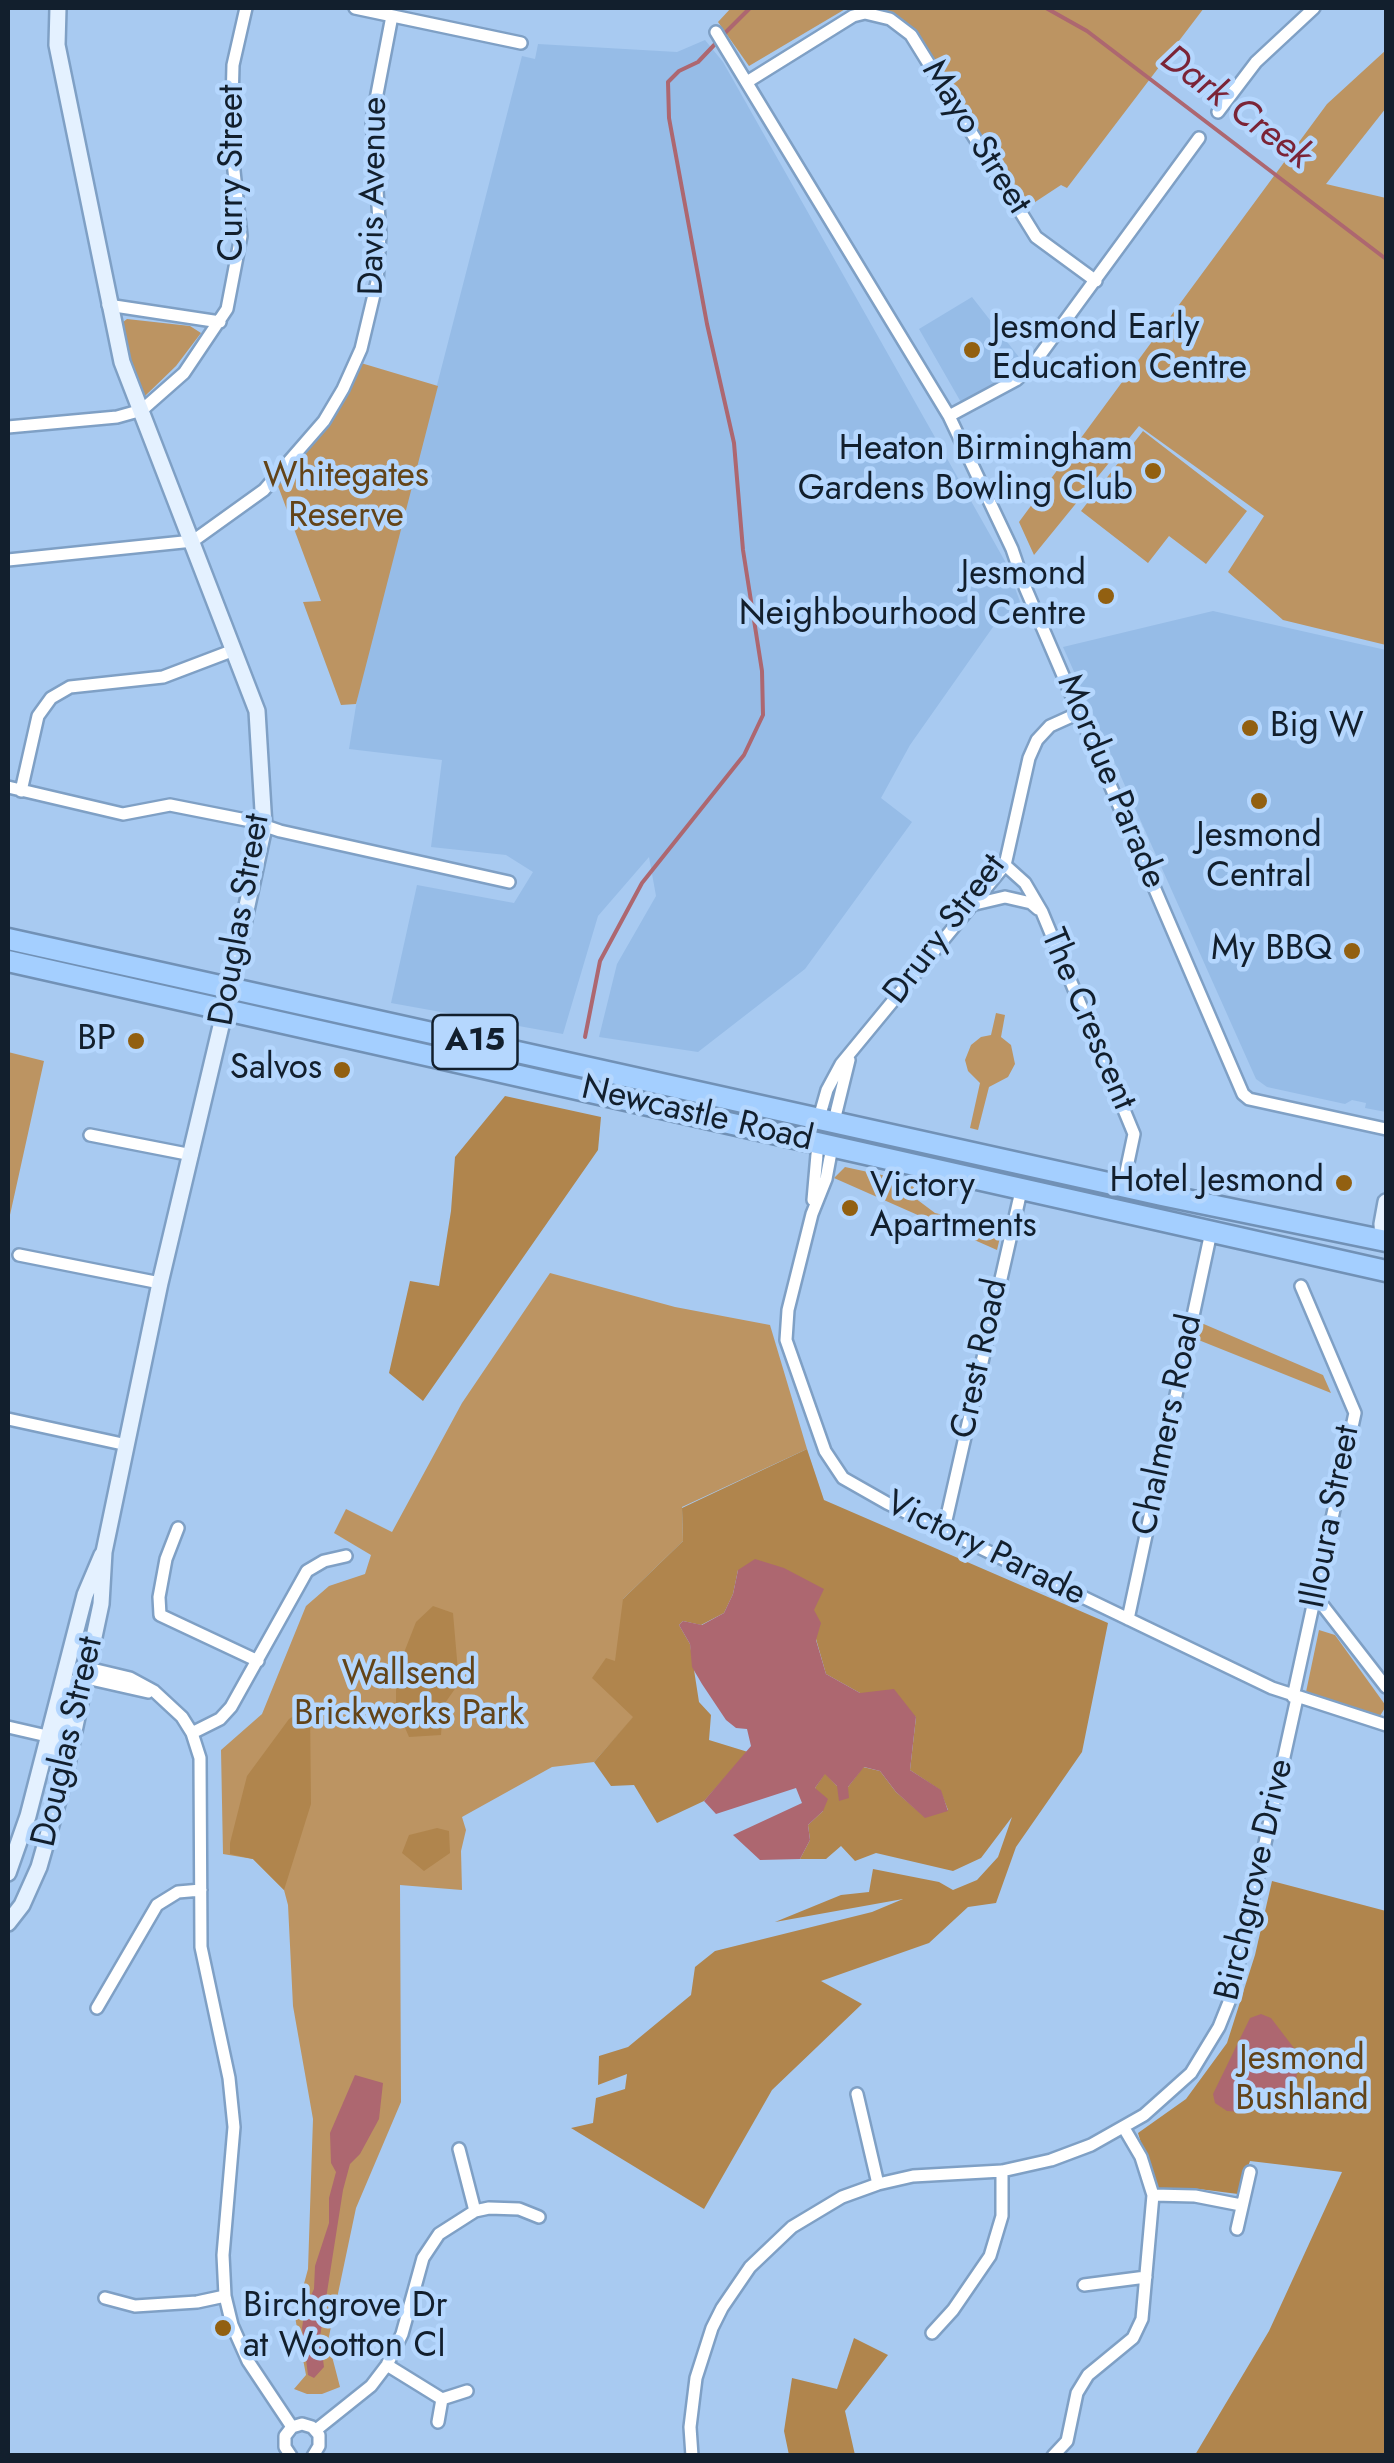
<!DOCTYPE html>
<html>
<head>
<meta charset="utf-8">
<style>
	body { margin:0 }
	#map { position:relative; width:1394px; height:2463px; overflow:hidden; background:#a8caf1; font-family:Jost,sans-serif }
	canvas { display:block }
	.frame { position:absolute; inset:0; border:10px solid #121f2d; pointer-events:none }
</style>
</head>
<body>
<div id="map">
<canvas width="1394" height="2463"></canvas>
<div class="frame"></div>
</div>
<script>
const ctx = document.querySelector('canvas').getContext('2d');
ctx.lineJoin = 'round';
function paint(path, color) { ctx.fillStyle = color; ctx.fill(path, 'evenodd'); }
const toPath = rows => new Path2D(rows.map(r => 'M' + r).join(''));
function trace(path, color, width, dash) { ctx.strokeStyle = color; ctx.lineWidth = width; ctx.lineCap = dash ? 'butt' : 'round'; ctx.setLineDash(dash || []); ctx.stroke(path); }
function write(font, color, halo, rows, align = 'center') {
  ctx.font = font + ' Jost,sans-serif'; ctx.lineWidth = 9; ctx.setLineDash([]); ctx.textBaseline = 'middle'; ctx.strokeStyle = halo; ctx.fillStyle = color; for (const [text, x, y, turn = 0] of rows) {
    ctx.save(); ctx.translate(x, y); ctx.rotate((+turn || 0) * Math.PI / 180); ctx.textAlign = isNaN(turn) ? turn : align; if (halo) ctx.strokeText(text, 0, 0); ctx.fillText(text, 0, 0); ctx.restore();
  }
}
paint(toPath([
	[705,40,723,62,1006,563,1023,610,993,627,910,745,881,798,912,822,805,969,698,1052,599,1037,617,964,656,896,649,857,598,916,563,1034,391,1003,417,885,514,903,533,872,506,855,431,847,442,760,349,749,359,687,522,56,535,59,538,44,677,52],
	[972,297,1029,370,962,404,919,329],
	[1213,611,1386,650,1386,1112,1365,1108,1366,1103,1352,1100,1345,1104,1267,1087,1256,1079,1063,647]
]), '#96bce7');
paint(toPath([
	[731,8,847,8,749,66,718,22],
	[881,8,1204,8,1067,188,1061,185,1026,208,917,33],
	[1386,50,1386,108,1326,184,1386,198,1386,645,1283,620,1228,572,1264,516,1139,426,1034,555,1019,522,1327,104],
	[127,319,190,326,201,333,176,366,145,396,118,326],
	[361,363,438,386,356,704,341,705,303,602,321,601,278,486,345,399],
	[1143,431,1247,511,1206,564,1169,536,1148,563,1081,511],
	[996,1013,1005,1015,1001,1037,1011,1045,1015,1064,1008,1077,989,1087,978,1130,970,1128,980,1083,968,1071,965,1060,971,1045,981,1037,991,1035],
	[8,1052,44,1061,8,1224],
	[845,1167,919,1183,915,1198,935,1213,1002,1229,997,1250,834,1178],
	[550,1273,675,1307,770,1325,807,1449,682,1507,683,1541,623,1599,634,1717,594,1762,552,1767,462,1817,466,1830,461,1851,462,1890,400,1885,401,2102,356,2208,328,2341,340,2387,322,2394,307,2394,294,2389,306,2375,295,2317,308,2269,313,2119,293,2006,288,1905,284,1890,253,1859,223,1854,221,1750,262,1714,306,1606,329,1586,365,1574,371,1555,334,1533,346,1509,392,1532,462,1403],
	[1199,1322,1323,1375,1331,1393,1196,1339],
	[1319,1630,1335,1635,1386,1706,1380,1716,1306,1692]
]), '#bc9462');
paint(toPath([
	[505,1096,601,1117,598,1150,423,1401,389,1373,410,1281,439,1286,451,1211,455,1157],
	[807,1449,824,1500,1108,1623,1082,1752,1016,1847,996,1903,968,1907,929,1943,821,1981,862,2004,772,2090,704,2209,571,2128,593,2123,596,2098,625,2089,627,2074,598,2085,599,2056,628,2047,691,1995,695,1967,715,1951,872,1912,903,1899,775,1922,841,1895,869,1892,873,1869,939,1882,953,1890,977,1880,998,1857,1012,1817,981,1858,953,1871,876,1853,855,1861,841,1846,826,1859,800,1859,810,1840,808,1825,823,1811,815,1788,825,1773,837,1786,848,1787,863,1767,880,1771,896,1792,925,1817,948,1810,940,1790,910,1770,916,1717,860,1693,826,1674,816,1639,738,1570,733,1594,724,1613,701,1625,683,1621,679,1625,690,1644,699,1702,711,1715,709,1740,748,1752,704,1801,657,1823,634,1785,611,1786,594,1762,633,1717,592,1678,606,1658,615,1661,623,1599,683,1541,682,1508],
	[433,1606,453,1613,459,1683,443,1706,441,1735,409,1737,396,1707,396,1673,416,1622],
	[310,1706,311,1804,284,1890,253,1859,230,1854,230,1843,247,1776,289,1719],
	[437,1828,449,1831,450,1853,424,1871,402,1853,409,1835],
	[1272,1881,1386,1911,1386,2455,1195,2455,1269,2331,1342,2172,1250,2161,1238,2194,1191,2188,1155,2189,1138,2133,1186,2099,1227,2043,1255,1955],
	[854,2338,888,2355,845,2411,855,2455,789,2455,784,2431,792,2378,837,2389]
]), '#b0854d');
paint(toPath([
	[755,1559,784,1568,824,1589,814,1610,821,1623,816,1640,826,1674,860,1693,894,1689,916,1717,910,1770,941,1790,948,1811,925,1818,896,1792,880,1771,864,1767,848,1787,849,1798,839,1801,837,1786,825,1774,815,1788,828,1799,823,1811,808,1825,810,1840,800,1859,760,1860,733,1835,802,1803,796,1788,716,1814,704,1801,751,1746,747,1729,736,1728,726,1720,702,1684,692,1667,690,1644,679,1625,683,1621,702,1625,724,1613,733,1594,738,1570],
	[1261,2014,1271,2018,1300,2056,1295,2085,1270,2105,1243,2112,1227,2111,1215,2103,1213,2094,1250,2018],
	[355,2075,383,2083,379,2119,360,2154,350,2164,343,2190,320,2337,324,2367,314,2378,308,2375,302,2328,305,2308,314,2289,315,2266,329,2223,329,2198,336,2172,331,2163,330,2133]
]), '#ad6770');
trace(toPath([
	[1046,8,1087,31,1386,259],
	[723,35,750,8],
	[585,1037,600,961,642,883,744,755,763,715,762,671,743,550,734,443,707,324,669,118,668,82,679,71,698,62,717,42]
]), '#ad6770', 4);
const street = toPath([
	[355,8,521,43],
	[716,32,949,416,1012,549,1025,587,1243,1094,1249,1099,1386,1129],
	[747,82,853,16,865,13,890,19,911,35,1036,237,1096,281],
	[1218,112,1256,62,1314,8],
	[108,305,220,322],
	[949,416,1016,380,1032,366,1199,138],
	[8,427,117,417,142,410,184,373,227,309,241,236,231,143,233,65,246,8],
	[8,560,193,541,264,490,324,421,343,389,361,349,377,282,380,234,372,120,392,16],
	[8,787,123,814,170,805,251,821,280,831,509,882],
	[21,791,38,716,51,698,70,687,163,677,234,650],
	[1005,865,1025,883,1042,912,1134,1134,1123,1186],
	[971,905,1005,897,1031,903,1038,909],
	[819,1118,827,1090,841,1064,1005,865,1029,758,1037,740,1050,726,1081,712],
	[834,1121,849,1060],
	[90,1135,192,1155],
	[832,1147,826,1179,812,1214,788,1310,786,1340,825,1451,843,1478,887,1503,1272,1688,1386,1725],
	[813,1200,818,1143],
	[19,1255,160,1283],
	[8,1419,127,1445],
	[178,1528,166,1559,159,1597,160,1615,258,1661],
	[944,1529,1021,1191],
	[1317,1598,1386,1687],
	[1128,1619,1211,1232],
	[88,1668,130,1678,154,1691,182,1717,192,1733,200,1758,201,1947,229,2078,234,2127,223,2255,225,2296,232,2325,248,2361,292,2427],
	[86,1678,148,1692],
	[1293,1697,1355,1413,1301,1286],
	[8,1727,47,1736],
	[192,1733,220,1719,231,1707,307,1571,324,1561,346,1556],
	[97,2008,157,1905,178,1892,201,1890],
	[857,2094,878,2184],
	[459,2149,475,2211],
	[1153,2195,1195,2196,1241,2205],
	[1237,2229,1250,2172],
	[1084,2285,1146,2277],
	[105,2298,135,2306,197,2302,225,2296],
	[932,2333,953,2310,990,2256,1002,2216,1002,2171],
	[387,2365,442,2399],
	[438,2422,442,2399,467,2391],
	[316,2430,371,2386,387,2365,402,2334,423,2258,439,2234,475,2211,489,2208,519,2209,539,2217],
	[291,2456,285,2447,285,2436,292,2427,302,2424,312,2427,319,2435,319,2446,313,2456],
	[692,2456,690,2427,696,2378,712,2328,722,2308,750,2267,792,2227,842,2197,878,2184,913,2176,1002,2171,1051,2160,1091,2145,1144,2115,1191,2073,1219,2027,1231,1997,1297,1698],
	[1053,2456,1067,2441,1077,2393,1088,2375,1133,2338,1142,2319,1153,2195,1141,2157,1124,2128]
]);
const secondary = toPath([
	[58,8,57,45,122,362,257,711,264,827,229,989],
	[1383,1240,1382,1224,1386,1202],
	[52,1756,79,1679],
	[8,1873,28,1816,85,1595,102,1555],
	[8,1923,22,1905,39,1867,63,1783,101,1604,104,1552,160,1283,225,1009]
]);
const highway = toPath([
	[8,939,1162,1195,1386,1241],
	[8,961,1386,1271]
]);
trace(street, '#7fa0c5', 16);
trace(secondary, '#7fa0c5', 20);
trace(highway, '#7191b6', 25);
trace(street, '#fff', 11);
trace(secondary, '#e4f1ff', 15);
trace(highway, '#a4cfff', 20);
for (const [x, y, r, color] of [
	[972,350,10,"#926011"],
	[1153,471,10,"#926011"],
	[1106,596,10,"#926011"],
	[1250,728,10,"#926011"],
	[1259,801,10,"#926011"],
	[1352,951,10,"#926011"],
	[136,1041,10,"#926011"],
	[342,1070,10,"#926011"],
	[1344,1183,10,"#926011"],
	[850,1208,10,"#926011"],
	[223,2328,10,"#926011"]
]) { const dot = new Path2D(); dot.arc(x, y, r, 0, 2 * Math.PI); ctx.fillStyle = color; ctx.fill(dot); trace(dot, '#b5d7fe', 4); }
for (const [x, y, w] of [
	[475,1042,85]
]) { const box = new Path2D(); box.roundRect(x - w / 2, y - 27, w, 54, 8); ctx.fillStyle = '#b5d7fe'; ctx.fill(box); trace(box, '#121f2d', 2.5); }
write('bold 32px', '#121f2d', null, [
	["A15",475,1042]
]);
write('35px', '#121f2d', '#b5d7fe', [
	["Mayo Street",975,138,58],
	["Curry Street",234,173,-90],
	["Davis Avenue",375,196,-89],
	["Mordue Parade",1110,782,67],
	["Douglas Street",241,920,-80],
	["Drury Street",946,930,-53],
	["The Crescent",1087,1020,67],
	["Newcastle Road",697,1115,13],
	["Crest Road",981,1359,-78],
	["Chalmers Road",1169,1425,-78],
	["Illoura Street",1332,1517,-79],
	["Victory Parade",985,1550,26],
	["Douglas Street",69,1742,-77],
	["Birchgrove Drive",1256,1880,-77]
]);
write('35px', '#121f2d', '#b5d7fe', [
	["Jesmond Early",992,330,"left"],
	["Education Centre",992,370,"left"],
	["Heaton Birmingham",1133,451],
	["Gardens Bowling Club",1133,491],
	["Jesmond",1086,576],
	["Neighbourhood Centre",1086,616],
	["Big W",1270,728,"left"],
	["Jesmond",1259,838,"center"],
	["Central",1259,878,"center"],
	["My BBQ",1332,951],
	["BP",116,1041],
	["Salvos",322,1070],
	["Hotel Jesmond",1324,1183],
	["Victory",870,1188,"left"],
	["Apartments",870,1228,"left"],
	["Birchgrove Dr",243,2308,"left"],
	["at Wootton Cl",243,2348,"left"]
], 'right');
write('35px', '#634419', '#b5d7fe', [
	["Whitegates",346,478],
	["Reserve",346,518],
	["Wallsend",409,1676],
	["Brickworks Park",409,1716],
	["Jesmond",1302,2061],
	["Bushland",1302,2101]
]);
write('italic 38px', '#7b2437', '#b5d7fe', [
	["Dark Creek",1235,109,37]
]);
</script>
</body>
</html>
